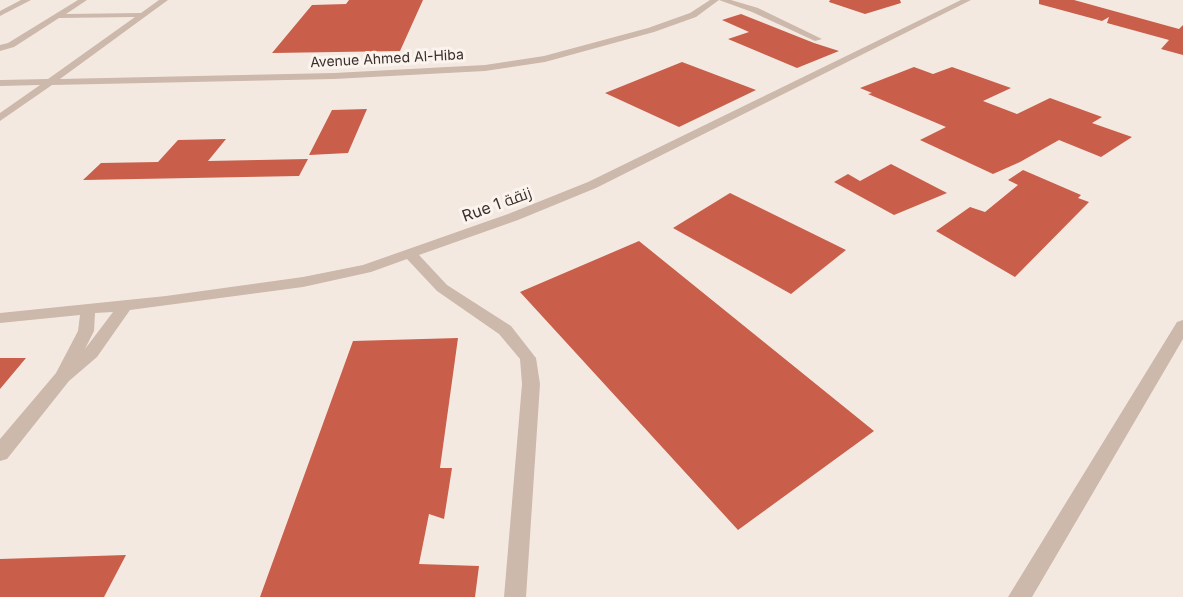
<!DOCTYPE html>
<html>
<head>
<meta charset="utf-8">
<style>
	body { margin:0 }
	canvas { display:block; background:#f4e9e1 }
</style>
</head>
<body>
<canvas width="1183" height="597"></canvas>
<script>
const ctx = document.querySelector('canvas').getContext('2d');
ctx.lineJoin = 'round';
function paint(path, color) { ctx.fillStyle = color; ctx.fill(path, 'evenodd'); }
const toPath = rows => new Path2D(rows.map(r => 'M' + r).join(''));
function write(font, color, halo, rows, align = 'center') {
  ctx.font = font + ' Inter,Cairo,sans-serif'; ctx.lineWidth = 6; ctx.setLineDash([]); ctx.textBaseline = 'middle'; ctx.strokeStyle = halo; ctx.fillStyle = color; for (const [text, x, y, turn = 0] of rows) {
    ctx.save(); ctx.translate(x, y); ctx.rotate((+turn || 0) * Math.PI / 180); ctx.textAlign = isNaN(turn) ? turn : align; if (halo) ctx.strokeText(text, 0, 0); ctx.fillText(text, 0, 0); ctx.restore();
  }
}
paint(toPath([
	[349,0,423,0,400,51,272,53,312,5,346,4],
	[830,0,900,0,901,3,865,14,829,2],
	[1039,0,1074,0,1179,29,1183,25,1183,55,1161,49,1169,40,1107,23,1109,17,1102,21,1039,4],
	[741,14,814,43,839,51,797,68,728,39,749,32,722,20],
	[682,62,756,90,679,127,605,93],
	[914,67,933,74,952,67,1011,88,983,101,1017,114,1050,98,1102,117,1092,123,1132,137,1101,157,1059,140,1020,162,993,174,920,140,946,127,868,94,872,93,860,88],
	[367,109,348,153,309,155,332,110],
	[226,139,208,161,308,159,299,176,83,180,101,163,158,162,178,140],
	[891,164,947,193,894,215,834,182,848,174,860,181],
	[1023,170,1081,195,1078,198,1089,202,1015,277,936,231,970,207,985,212,1018,185,1008,180],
	[730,193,846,250,791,294,673,228],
	[639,241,874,431,738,530,520,292],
	[458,338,440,468,452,468,444,519,429,514,419,564,479,566,475,597,260,597,353,341],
	[0,358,26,358,0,389],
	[126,555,104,597,0,597,0,559]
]), '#c95e4a');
paint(toPath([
	[21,0,31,0,0,16,0,11,21,0],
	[78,0,87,0,66,14,141,13,159,0,168,0,60,79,334,73,485,65,544,56,648,28,690,13,710,0,719,0,696,17,654,32,545,62,485,71,334,79,52,85,0,121,0,113,40,85,0,86,0,80,48,79,135,17,59,18,14,47,0,51,0,45,8,43,78,0],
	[719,0,731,0,758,8,822,39,815,41,752,12,719,0],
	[961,0,971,0,596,188,518,220,419,255,447,285,511,326,536,358,540,384,526,597,504,597,522,384,520,359,499,334,437,291,407,259,371,272,303,287,130,310,97,357,69,381,7,459,0,461,0,439,56,373,78,331,80,315,0,323,0,313,166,296,303,277,363,265,508,214,588,182,961,0],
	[113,312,85,349,94,331,95,313,113,312],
	[1183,320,1183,339,1032,597,1008,597,1177,322,1183,320]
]), '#cdb8ac');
write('14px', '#3b2f2b', '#fbf4ee', [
	["Avenue Ahmed Al-Hiba",387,59,-3]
]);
write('16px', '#3b2f2b', '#fbf4ee', [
	["Rue 1 زنقة",497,205,-20]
]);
</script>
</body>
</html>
